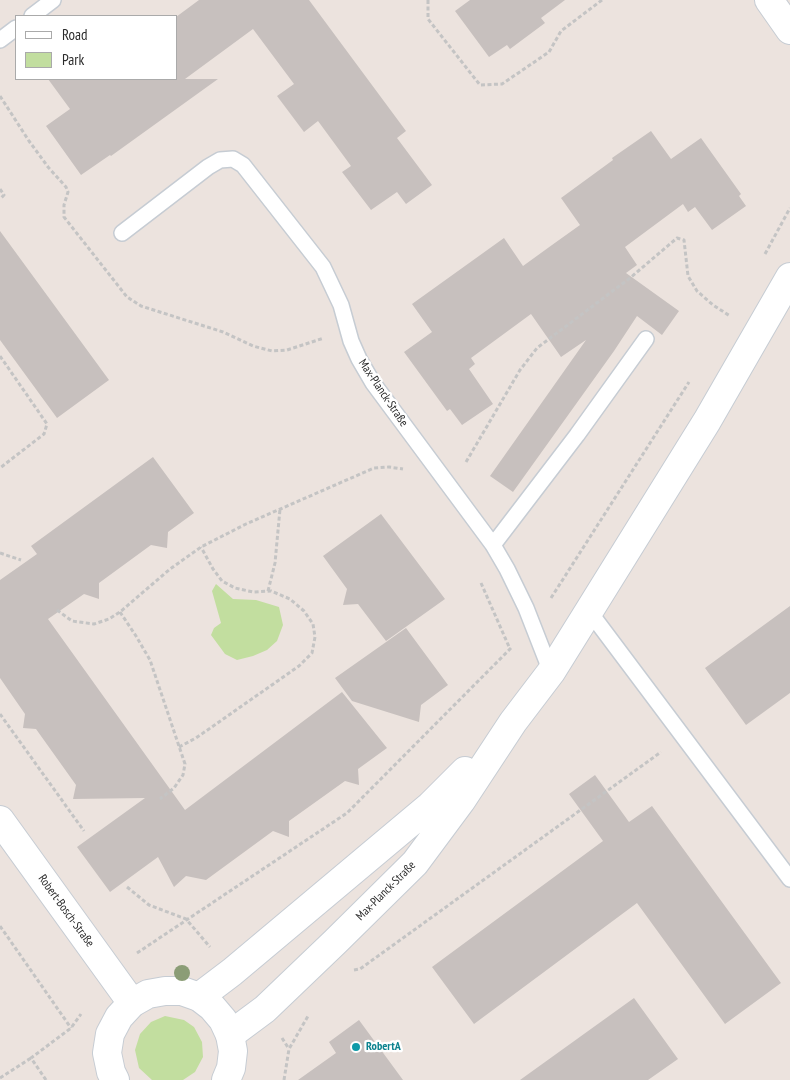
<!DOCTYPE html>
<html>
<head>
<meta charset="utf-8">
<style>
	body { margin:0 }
	#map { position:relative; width:790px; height:1080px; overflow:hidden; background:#ece3de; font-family:"PT Sans Narrow",sans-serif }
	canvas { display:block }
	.legend { position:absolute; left:15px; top:15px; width:162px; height:65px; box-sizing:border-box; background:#fff; border:1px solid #aaa; margin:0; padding:6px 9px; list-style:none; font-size:15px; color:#2b2b2b }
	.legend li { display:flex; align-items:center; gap:10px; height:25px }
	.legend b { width:25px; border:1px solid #aaa }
</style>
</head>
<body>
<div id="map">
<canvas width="790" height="1080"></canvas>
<ul class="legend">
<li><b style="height:6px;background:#fff"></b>Road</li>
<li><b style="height:14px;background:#c2de9f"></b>Park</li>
</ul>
</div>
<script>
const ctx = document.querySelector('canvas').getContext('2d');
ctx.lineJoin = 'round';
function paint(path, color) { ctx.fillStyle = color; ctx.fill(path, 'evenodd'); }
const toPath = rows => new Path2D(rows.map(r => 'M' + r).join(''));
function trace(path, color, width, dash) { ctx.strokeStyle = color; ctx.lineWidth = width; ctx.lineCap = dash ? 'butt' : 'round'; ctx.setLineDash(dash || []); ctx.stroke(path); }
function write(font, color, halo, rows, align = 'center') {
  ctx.font = font + ' "PT Sans Narrow",sans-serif'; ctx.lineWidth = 4.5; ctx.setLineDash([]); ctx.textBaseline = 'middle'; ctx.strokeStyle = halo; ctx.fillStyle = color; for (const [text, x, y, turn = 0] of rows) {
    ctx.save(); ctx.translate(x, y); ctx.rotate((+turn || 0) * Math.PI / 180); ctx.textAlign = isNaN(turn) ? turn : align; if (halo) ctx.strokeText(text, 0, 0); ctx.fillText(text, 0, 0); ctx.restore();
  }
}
paint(toPath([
	[216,584,233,599,256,600,279,607,283,625,277,641,267,650,253,656,237,660,225,654,211,635,214,628,221,623,212,591],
	[165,1016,184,1020,194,1027,202,1042,203,1057,195,1072,183,1080,152,1080,139,1068,135,1050,140,1034,151,1022]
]), '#c2de9f');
paint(toPath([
	[199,0,309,0,406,131,397,138,432,185,406,204,397,192,371,210,342,172,351,166,318,121,304,132,277,96,294,84,253,29,185,79,218,79,111,156,110,155,81,175,46,126,70,109,48,79,176,79,176,17],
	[470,0,565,0,541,18,545,23,510,49,507,45,489,57,455,11],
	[651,131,671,159,701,138,741,194,739,196,746,206,712,230,695,207,688,212,683,204,625,247,637,265,626,273,679,311,662,335,637,316,614,351,513,492,490,476,586,340,561,357,531,314,471,358,475,364,469,369,493,404,462,425,450,409,447,411,404,352,432,332,412,304,504,238,523,266,552,245,580,225,561,198,613,160,612,158],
	[0,231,109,380,57,418,0,340],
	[153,457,194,513,168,532,167,548,151,545,99,583,99,599,84,594,48,619,185,810,342,692,387,748,358,769,359,785,345,781,289,821,289,837,273,831,206,880,186,876,174,887,158,857,110,892,77,847,145,798,73,799,76,785,36,729,23,728,25,714,0,678,0,580,37,554,31,546],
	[381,514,445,599,386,641,358,604,343,605,347,589,323,556],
	[790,606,790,693,746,725,705,668],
	[406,628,448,685,421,705,419,722,352,701,335,678],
	[595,775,629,822,652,806,781,983,725,1024,637,903,474,1024,432,967,603,841,569,794],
	[634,998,678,1059,648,1080,520,1080],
	[359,1020,403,1080,298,1080,336,1053,329,1042]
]), '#c7c0be');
const lane = toPath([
	[32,16,53,0],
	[0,40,16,28],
	[122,233,208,167,220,160,233,159,243,165,323,267,341,305,351,341,359,359,373,383,493,545,507,569,526,608,551,672],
	[493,545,577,435,646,339],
	[589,611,790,879]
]);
const street = toPath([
	[769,0,790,30],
	[0,820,132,1003],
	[199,997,232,972,430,806,465,771],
	[230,1035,265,1009,335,942,415,863,461,801,513,722,551,672,589,611,707,421,790,277]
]);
const secondary = toPath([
	[115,1080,111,1072,107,1053,110,1034,119,1017,132,1003,148,994,165,991,182,991,199,997,212,1007,223,1020,230,1035,233,1051,231,1068,226,1080]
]);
trace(lane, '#c6ccd3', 18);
trace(street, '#c6ccd3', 30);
trace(secondary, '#c6ccd3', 30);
trace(toPath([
	[428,0,428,19,480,85,502,84,549,52,561,31,602,0],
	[0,96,29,141,48,167,66,187,68,192,64,205,64,217,127,297,141,306,223,332,253,346,272,351,287,350,324,338],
	[0,189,4,195,0,199],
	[765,254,790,208],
	[0,356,47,424,44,434,0,468],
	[466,462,520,370,537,348,630,278,677,238,684,240,688,276,697,291,713,305,730,316],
	[0,553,21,560],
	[481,583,510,649],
	[268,591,275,563,280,509],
	[551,598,689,382],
	[57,610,72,621,94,624,109,619,120,612,170,569,201,547,246,524,374,468,389,467,403,469],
	[120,612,136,636,150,660,185,764,183,775,174,788,160,799],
	[0,714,84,831],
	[179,747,196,738,299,666,312,653,315,637,313,624,304,611,290,599,271,591,253,592,235,588,222,581,213,569,201,547],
	[127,887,149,905,186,919,210,947],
	[0,926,71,1028],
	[137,953,347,813,512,647],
	[354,970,360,969,661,752],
	[282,1038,289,1049],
	[0,1078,31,1058],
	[46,1080,31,1058,71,1028,81,1014],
	[284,1080,289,1049,308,1016]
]), '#c4c4c4', 3, [4, 2.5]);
trace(lane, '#fff', 15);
trace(street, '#fff', 28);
trace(secondary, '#fff', 28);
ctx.fillStyle = '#8b9d76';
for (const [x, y] of [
	[182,973]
]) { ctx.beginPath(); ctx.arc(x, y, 8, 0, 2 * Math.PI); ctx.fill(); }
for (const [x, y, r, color] of [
	[356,1047,5,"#0f9aa8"]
]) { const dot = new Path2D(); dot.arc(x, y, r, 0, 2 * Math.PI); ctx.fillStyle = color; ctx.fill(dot); trace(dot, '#fff', 2); }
write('12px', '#2b2b2b', '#fff', [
	["Max-Planck-Straße",383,393,56],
	["Max-Planck-Straße",386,891,-45],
	["Robert-Bosch-Straße",66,911,54]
]);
write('bold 12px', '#0d838f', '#fff', [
	["RobertA",366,1047]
], 'left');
</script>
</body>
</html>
